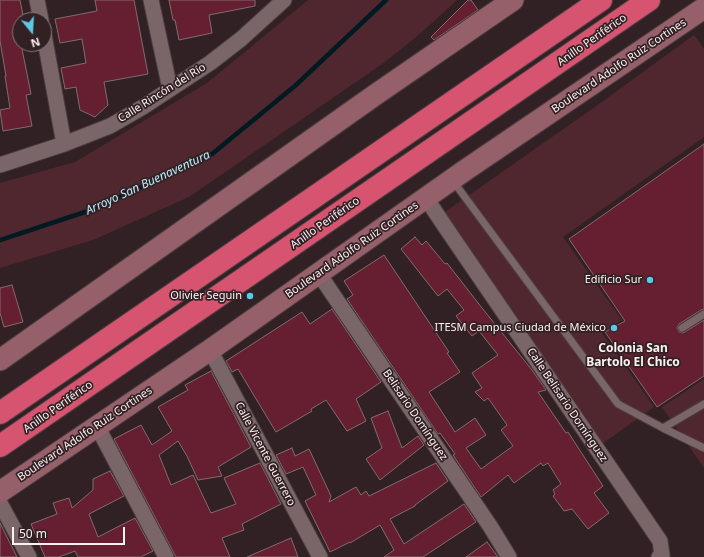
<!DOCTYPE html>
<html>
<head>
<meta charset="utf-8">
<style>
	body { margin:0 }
	#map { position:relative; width:704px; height:557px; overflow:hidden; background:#322124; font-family:"Noto Sans",sans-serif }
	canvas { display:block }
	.north { position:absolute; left:12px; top:12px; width:40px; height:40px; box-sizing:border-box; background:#322124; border:1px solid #837476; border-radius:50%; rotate:162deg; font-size:11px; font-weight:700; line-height:16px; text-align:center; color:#fdf1f2 }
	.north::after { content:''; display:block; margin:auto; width:14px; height:18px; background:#5bc8e6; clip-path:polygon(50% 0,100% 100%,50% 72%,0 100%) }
	.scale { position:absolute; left:12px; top:527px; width:113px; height:18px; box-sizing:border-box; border:2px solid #fdf1f2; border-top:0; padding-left:5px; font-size:12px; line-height:14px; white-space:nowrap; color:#fdf1f2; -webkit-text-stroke:3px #322124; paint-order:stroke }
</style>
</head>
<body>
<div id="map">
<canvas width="704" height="557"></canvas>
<div class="north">N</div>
<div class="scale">50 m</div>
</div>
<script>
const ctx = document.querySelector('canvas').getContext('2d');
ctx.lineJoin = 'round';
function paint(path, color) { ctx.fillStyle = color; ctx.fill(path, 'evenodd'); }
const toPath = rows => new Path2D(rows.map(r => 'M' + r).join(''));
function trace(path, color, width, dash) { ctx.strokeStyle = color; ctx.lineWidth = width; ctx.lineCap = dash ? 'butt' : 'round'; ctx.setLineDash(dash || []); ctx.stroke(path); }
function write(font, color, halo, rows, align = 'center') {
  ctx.font = font + ' "Noto Sans",sans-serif'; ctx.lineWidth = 3.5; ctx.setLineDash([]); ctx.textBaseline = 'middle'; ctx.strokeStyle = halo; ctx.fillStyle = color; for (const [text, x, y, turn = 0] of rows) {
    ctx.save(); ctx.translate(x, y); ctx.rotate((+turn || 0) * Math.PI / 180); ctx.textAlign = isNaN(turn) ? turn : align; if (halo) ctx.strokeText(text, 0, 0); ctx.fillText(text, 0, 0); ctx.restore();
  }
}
paint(toPath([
	[308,0,457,0,422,32,385,62,189,197,93,240,0,268,0,183,75,162,207,83],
	[694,35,704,49,704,137,563,237,622,320,602,333,654,407,602,444,445,212,592,109],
	[704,379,704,468,662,407]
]), '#50272f');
trace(toPath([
	[0,240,94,209,212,154,296,85,386,0]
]), '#001a22', 4.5);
const building = toPath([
	[0,0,20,0,24,20,20,20,20,44,21,44,31,94,26,95,32,126,3,131,0,110,10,108,5,76,6,76,0,41,0,0],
	[95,0,134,0,148,74,104,82,108,105,95,117,80,110,76,87,65,89,61,68,86,63,82,39,60,43,55,19,97,11,95,0],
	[169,0,255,0,255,6,209,15,212,33,179,40,175,20,173,20,169,0],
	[468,0,471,0,478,10,434,40,431,37,468,0],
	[704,144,704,309,701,310,679,324,677,328,679,332,683,333,704,320,704,376,657,407,605,332,625,321,569,239,704,144],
	[415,237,422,245,426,241,445,264,447,263,482,308,532,370,546,390,538,392,566,433,568,432,603,486,594,493,609,513,588,529,572,509,564,511,553,496,555,494,553,490,561,484,548,463,543,466,541,463,514,483,508,475,481,497,453,455,455,454,440,433,438,434,347,299,353,295,344,281,384,255,449,352,447,353,460,372,429,392,455,432,475,418,486,435,466,448,481,469,513,446,501,430,507,425,488,398,484,401,475,392,482,388,472,373,498,355,479,331,472,336,456,316,464,310,447,289,438,296,401,249,415,237],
	[12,285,23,322,4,327,0,313,0,288,12,285],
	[332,309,381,382,356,399,366,421,347,431,326,400,311,409,312,411,276,432,238,369,232,372,226,361,302,312,310,324,332,309],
	[211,371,251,447,218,467,222,476,198,480,187,456,178,441,159,455,171,485,193,475,211,513,236,504,224,478,260,463,281,504,242,524,244,530,222,538,230,557,176,557,114,439,141,425,152,445,172,431,158,407,188,390,185,385,211,371],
	[388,411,402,448,418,436,424,445,380,480,366,459,382,448,371,418,388,411],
	[292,448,295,456,309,449,331,496,329,502,356,487,361,495,366,491,369,496,436,463,448,481,415,505,415,506,390,519,404,544,464,504,476,522,423,557,384,557,394,550,380,525,350,543,350,542,330,552,305,501,316,495,303,467,286,474,276,455,292,448],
	[110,471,124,496,89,514,98,537,135,518,153,551,141,557,78,557,75,551,59,557,45,557,31,524,57,514,53,503,69,498,72,508,93,490,93,479,110,471],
	[0,523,17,557,0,557,0,523],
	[291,538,298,557,247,557,291,538],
	[487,542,498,557,466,557,487,542]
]);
paint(building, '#651f30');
trace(building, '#806c6e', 1);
const service = toPath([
	[453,181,618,404,663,428,704,448],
	[682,328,704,314],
	[663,428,704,404]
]);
const minor = toPath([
	[37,0,41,20],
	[151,0,170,89],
	[44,35,64,144],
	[0,165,64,144,110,126,143,107,210,63,241,39,284,0],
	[426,198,444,225,660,541,662,555,659,557],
	[319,274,490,526,509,557],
	[210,350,320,557],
	[97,426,166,557],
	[0,503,29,557]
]);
const secondary = toPath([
	[0,360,375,95,513,0],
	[0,492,210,350,464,171,704,8]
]);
const motorway = toPath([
	[0,413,601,0],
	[0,446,649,0]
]);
trace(service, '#4c3e3f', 9);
trace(minor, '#4c3e3f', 17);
trace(secondary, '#4c3e3f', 23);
trace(motorway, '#4c3e3f', 24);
trace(service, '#7a6568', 7);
trace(minor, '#7a6568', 15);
trace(secondary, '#96606b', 21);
trace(motorway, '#d75471', 22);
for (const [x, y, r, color] of [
	[650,280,4,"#5bc8e6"],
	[250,296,4,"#5bc8e6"],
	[614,328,4,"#5bc8e6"]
]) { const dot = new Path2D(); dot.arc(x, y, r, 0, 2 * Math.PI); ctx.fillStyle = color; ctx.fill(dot); trace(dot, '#322124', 1.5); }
write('11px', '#fdf1f2', '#322124', [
	["Anillo Periférico",592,40,-35],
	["Boulevard Adolfo Ruiz Cortines",619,66,-34],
	["Calle Rincón del Río",162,93,-32],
	["Anillo Periférico",325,223,-35],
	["Boulevard Adolfo Ruiz Cortines",352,250,-35],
	["Calle Belisario Domínguez",567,405,56],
	["Anillo Periférico",58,407,-35],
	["Belisario Domínguez",415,415,56],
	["Boulevard Adolfo Ruiz Cortines",85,434,-34],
	["Calle Vicente Guerrero",265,454,62]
]);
write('11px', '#fdf1f2', '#322124', [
	["Edificio Sur",642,280],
	["Olivier Seguin",242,296],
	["ITESM Campus Ciudad de México",606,328]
], 'right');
write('italic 12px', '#b9e8f7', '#322124', [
	["Arroyo San Buenaventura",148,183,-25]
]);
write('bold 12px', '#fdf1f2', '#322124', [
	["Colonia San",633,349],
	["Bartolo El Chico",633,363]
]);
</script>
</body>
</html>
